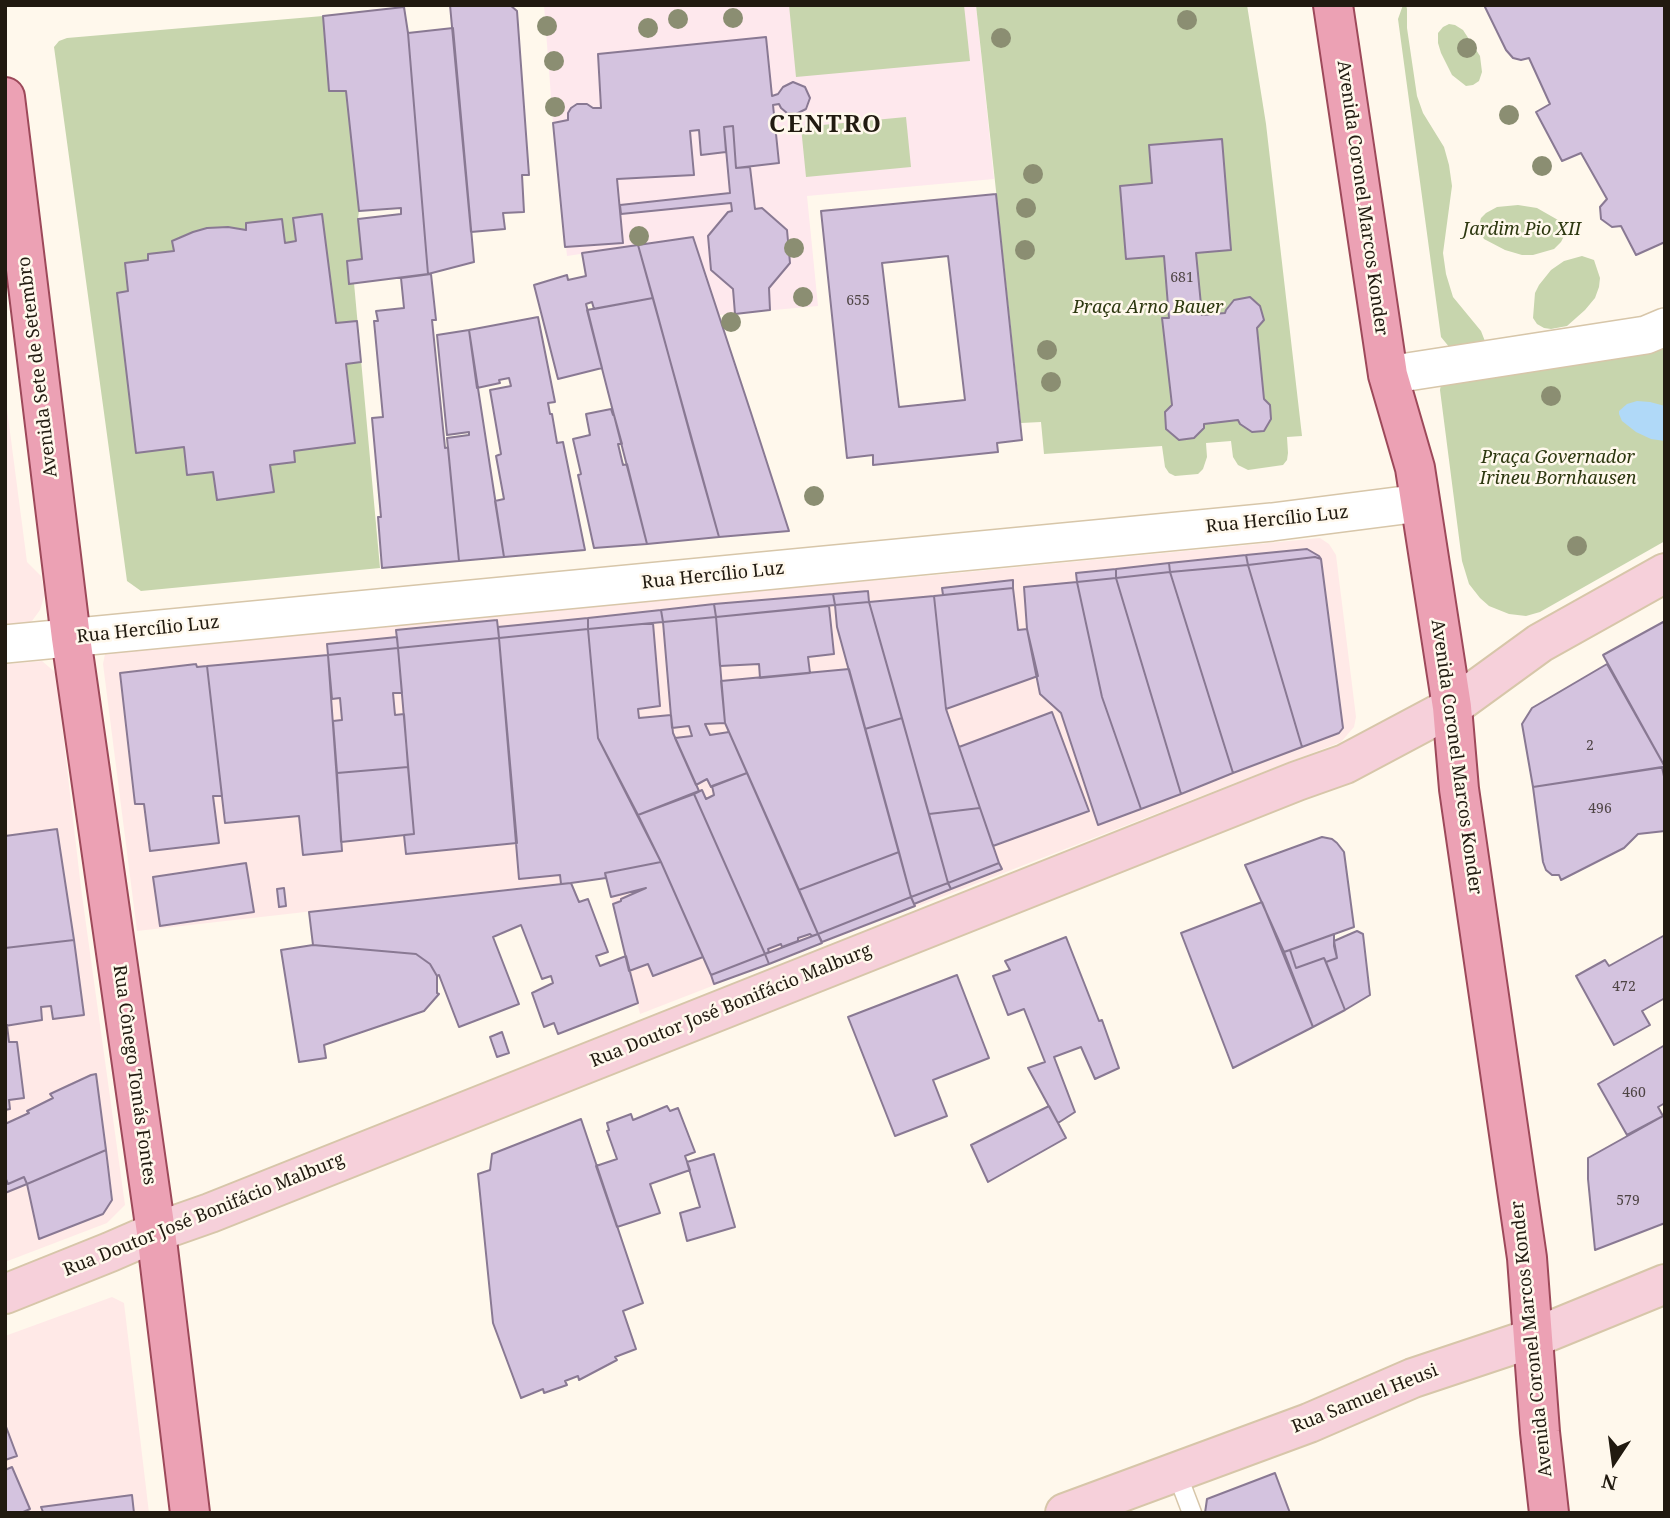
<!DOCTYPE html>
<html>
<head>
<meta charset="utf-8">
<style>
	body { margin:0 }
	#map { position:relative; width:1670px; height:1518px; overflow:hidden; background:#fff8ec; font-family:"Noto Serif",serif }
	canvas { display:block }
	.frame { position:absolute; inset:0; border:7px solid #211a10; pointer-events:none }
	.north { position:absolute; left:1579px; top:1427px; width:70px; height:70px; -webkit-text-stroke:5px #fff8ec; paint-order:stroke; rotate:193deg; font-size:19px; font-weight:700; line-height:28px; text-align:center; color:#211a10 }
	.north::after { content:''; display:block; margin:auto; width:24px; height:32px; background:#211a10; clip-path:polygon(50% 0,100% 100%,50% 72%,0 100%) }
</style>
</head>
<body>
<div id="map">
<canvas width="1670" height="1518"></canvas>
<div class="frame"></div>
<div class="north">N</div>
</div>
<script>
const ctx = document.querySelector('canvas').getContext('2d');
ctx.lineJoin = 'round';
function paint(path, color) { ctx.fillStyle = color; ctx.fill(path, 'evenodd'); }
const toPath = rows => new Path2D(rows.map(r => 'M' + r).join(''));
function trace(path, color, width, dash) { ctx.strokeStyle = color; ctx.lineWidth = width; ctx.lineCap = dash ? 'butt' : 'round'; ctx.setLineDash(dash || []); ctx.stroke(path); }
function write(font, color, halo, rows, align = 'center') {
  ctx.font = font + ' "Noto Serif",serif'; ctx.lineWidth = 5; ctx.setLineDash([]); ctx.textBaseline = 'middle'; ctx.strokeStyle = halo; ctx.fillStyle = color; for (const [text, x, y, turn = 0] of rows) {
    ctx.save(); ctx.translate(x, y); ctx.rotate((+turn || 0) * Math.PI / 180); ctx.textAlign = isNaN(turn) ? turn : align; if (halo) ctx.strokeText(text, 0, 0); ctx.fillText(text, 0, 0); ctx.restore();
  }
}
paint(toPath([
	[5,394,27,562,41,576,45,594,40,610,32,621,14,631,5,631],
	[1320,538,1329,544,1336,555,1356,717,1354,727,1341,742,640,1014,606,878,137,931,103,664,105,654,112,648,936,575],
	[42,661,56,673,81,888,125,1205,107,1223,5,1262,5,664],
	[112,1297,124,1303,149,1513,5,1513,5,1336]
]), '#ffe9e7');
paint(toPath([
	[544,5,976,5,994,179,807,196,818,306,719,315,693,237,567,256,553,123]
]), '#fee8ed');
paint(toPath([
	[789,5,964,5,970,61,796,77],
	[976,5,1247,5,1266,124,1302,436,1287,437,1288,453,1287,460,1283,465,1248,470,1238,465,1233,457,1231,441,1206,443,1207,457,1203,469,1198,474,1175,476,1169,473,1165,467,1162,446,1044,454,1041,422,1021,423],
	[1403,5,1406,5,1407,9,1407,28,1417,96,1423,113,1444,147,1449,165,1452,186,1443,253,1446,274,1453,297,1481,331,1488,349,1450,348,1441,337,1398,19],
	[323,16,329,91,346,91,359,211,358,219,362,259,347,261,349,283,354,283,380,568,141,591,127,581,54,47,59,41,67,38],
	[1449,24,1455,25,1463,30,1480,56,1482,72,1479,81,1473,85,1466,86,1452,75,1441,53,1438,43,1438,33,1443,27],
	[906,117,911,167,806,177,801,127],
	[1518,205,1537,208,1558,220,1564,228,1564,236,1561,242,1554,249,1533,255,1522,255,1505,250,1484,239,1481,234,1479,225,1481,218,1486,213,1497,207],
	[1582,256,1594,260,1600,278,1599,287,1595,298,1585,310,1567,326,1551,329,1544,328,1537,324,1533,318,1535,293,1539,285,1551,270,1564,261],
	[1665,339,1665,541,1540,612,1526,616,1509,614,1489,606,1480,598,1469,584,1462,561,1440,390,1441,384]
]), '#c7d5ad');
paint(toPath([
	[1637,401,1650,402,1665,406,1665,441,1651,439,1636,432,1622,421,1619,414,1619,411,1627,404]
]), '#b0d9f8');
const building = toPath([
	[450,5,510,5,517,11,529,175,522,175,524,212,503,213,505,229,471,232,450,5],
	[1484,5,1665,5,1665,242,1636,255,1621,226,1612,227,1601,219,1600,207,1607,199,1581,153,1562,161,1536,112,1550,104,1529,58,1521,60,1513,58,1506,50,1484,5],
	[404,7,408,33,428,274,349,284,347,261,362,259,358,219,401,214,401,208,359,211,346,91,329,91,323,16,404,7],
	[453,28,474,262,428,274,408,33,453,28],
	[766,37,772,96,778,94,783,87,793,82,805,87,810,98,806,109,796,114,787,113,781,108,779,104,773,105,779,163,736,168,733,126,724,127,726,152,701,155,699,130,690,131,694,175,617,179,623,243,565,247,553,123,568,120,568,113,571,108,577,104,587,104,593,108,601,108,598,54,766,37],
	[733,126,736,168,750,167,755,209,762,208,787,230,790,263,769,288,770,310,735,314,733,289,711,270,708,236,728,212,732,211,731,203,621,214,620,205,730,193,724,127,733,126],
	[1222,139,1231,250,1196,253,1202,315,1225,313,1226,310,1234,300,1250,297,1260,306,1264,320,1257,328,1264,399,1270,405,1271,419,1264,431,1252,432,1240,424,1238,420,1204,424,1204,428,1194,438,1179,440,1166,429,1165,412,1172,405,1162,318,1169,318,1164,256,1126,259,1120,186,1152,183,1149,145,1222,139],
	[996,194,1022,440,997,443,998,452,873,465,873,455,847,458,821,211,996,194],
	[948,256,965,400,899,407,882,263,948,256],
	[322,214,336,323,357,321,361,362,346,364,355,443,294,451,295,462,270,465,274,492,217,500,213,472,187,475,184,447,136,453,117,293,128,291,125,263,148,260,148,254,174,251,172,241,193,232,207,228,228,227,246,230,246,223,282,219,285,243,296,241,293,218,322,214],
	[693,237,751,413,789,531,719,537,638,245,693,237],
	[638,245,653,298,594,309,592,302,586,304,602,368,558,379,534,285,567,275,568,280,586,276,582,253,638,245],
	[431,274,436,320,432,320,445,448,448,447,459,561,382,568,378,517,381,517,372,418,383,417,374,321,378,321,376,311,404,308,401,278,431,274],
	[653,298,693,445,719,537,647,544,587,310,653,298],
	[538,317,555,402,548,403,550,414,552,414,557,443,563,442,585,550,504,557,495,501,504,499,496,456,501,454,490,390,511,386,509,378,499,380,500,383,477,388,469,330,538,317],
	[469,330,504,557,459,561,447,438,469,435,469,432,447,435,437,335,469,330],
	[611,409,613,415,614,415,622,444,618,444,623,465,627,464,647,544,594,548,578,475,581,474,573,439,590,435,586,414,611,409],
	[1307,549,1319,556,1321,559,1315,557,1248,565,1246,555,1307,549],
	[1246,555,1248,565,1170,572,1169,563,1246,555],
	[1315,557,1321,559,1343,728,1339,733,1302,747,1248,565,1315,557],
	[1169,563,1170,572,1116,578,1116,569,1169,563],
	[1248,565,1302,747,1233,773,1170,572,1248,565],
	[1116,569,1116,578,1077,582,1076,573,1116,569],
	[1170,572,1233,773,1181,794,1116,578,1170,572],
	[1116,578,1181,794,1141,809,1102,697,1077,582,1116,578],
	[1013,580,1013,588,943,595,942,588,1013,580],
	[1077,582,1102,697,1141,809,1098,825,1061,713,1040,694,1027,629,1024,587,1077,582],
	[1013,588,1018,630,1027,629,1038,676,946,709,934,596,1013,588],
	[868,591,869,602,835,605,833,594,868,591],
	[833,594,835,605,716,617,714,604,833,594],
	[934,596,946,709,980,808,929,814,869,602,934,596],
	[869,602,902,718,865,729,837,627,835,605,869,602],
	[714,604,716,617,663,622,661,610,714,604],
	[829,606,834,654,808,657,810,673,760,678,759,664,720,666,716,617,829,606],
	[661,610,663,622,588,629,588,618,661,610],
	[716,617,725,723,705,724,710,735,729,732,747,773,711,787,707,779,696,785,675,738,692,736,689,726,672,728,663,622,716,617],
	[588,618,588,629,499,638,498,627,588,618],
	[497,620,499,638,398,648,396,630,497,620],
	[1665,621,1665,767,1603,655,1665,621],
	[653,623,660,706,638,709,639,718,671,715,673,733,699,791,638,815,598,738,588,629,653,623],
	[588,629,598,738,661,862,605,873,606,878,571,883,561,884,560,875,519,879,499,638,588,629],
	[397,637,398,648,328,655,327,644,397,637],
	[499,638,517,843,406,854,404,835,414,834,398,648,499,638],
	[398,648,402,693,393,693,395,715,404,714,408,767,337,773,333,721,342,720,340,698,332,699,328,655,398,648],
	[328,655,342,851,303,855,299,816,225,823,207,666,328,655],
	[196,664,197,667,207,666,222,796,213,796,219,843,150,851,144,804,135,804,120,673,196,664],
	[1607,664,1665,767,1533,787,1522,724,1532,708,1607,664],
	[849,669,899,852,799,890,725,723,721,681,849,669],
	[1052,712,1089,811,993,846,959,747,1052,712],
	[902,718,948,883,911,897,865,729,902,718],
	[408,767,414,834,341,842,337,773,408,767],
	[1662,767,1665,781,1665,831,1638,834,1624,848,1561,880,1559,875,1552,875,1546,870,1543,862,1533,787,1662,767],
	[747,773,818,934,812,936,810,934,798,938,798,941,782,947,781,944,768,949,769,952,765,954,694,794,702,790,706,799,714,795,712,786,747,773],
	[694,794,765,954,711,975,661,862,638,815,694,794],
	[980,808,999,863,948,883,929,814,980,808],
	[57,829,74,940,5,948,5,836,57,829],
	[1322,837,1332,839,1337,843,1344,852,1354,927,1284,952,1245,865,1322,837],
	[899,852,911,897,818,934,799,890,899,852],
	[661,862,703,957,653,976,648,964,629,971,613,904,621,901,621,899,646,888,611,897,605,873,661,862],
	[246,863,254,912,160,926,153,877,246,863],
	[999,863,1002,869,951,889,948,883,999,863],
	[571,883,579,902,588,899,608,952,596,956,600,966,626,956,638,1003,558,1034,554,1023,544,1027,532,993,553,983,551,976,542,979,521,925,493,937,519,1004,459,1027,439,975,437,976,430,964,416,954,313,945,309,912,571,883],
	[948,883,951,889,914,904,911,897,948,883],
	[284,888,286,906,279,907,277,889,284,888],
	[911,897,915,906,822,942,818,934,911,897],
	[1262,902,1313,1027,1233,1068,1181,933,1262,902],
	[1357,931,1363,934,1370,995,1345,1010,1326,962,1337,958,1334,941,1357,931],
	[818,934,822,943,769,964,765,954,818,934],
	[1334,934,1334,946,1337,958,1326,962,1324,958,1296,968,1290,950,1334,934],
	[1665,935,1665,998,1642,1011,1650,1025,1614,1045,1576,976,1605,960,1609,966,1665,935],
	[1066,937,1099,1021,1102,1020,1119,1068,1095,1079,1081,1047,1054,1057,1075,1112,1058,1123,1028,1068,1045,1062,1024,1009,1008,1015,993,976,1010,970,1005,961,1066,937],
	[74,940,84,1015,53,1019,51,1006,41,1007,42,1020,5,1026,5,948,74,940],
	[313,945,416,954,430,964,437,976,437,993,439,994,424,1011,324,1045,326,1058,299,1062,281,950,313,945],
	[1290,950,1296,968,1324,958,1345,1010,1313,1027,1284,952,1290,950],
	[765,954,769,964,714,984,711,975,765,954],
	[957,975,989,1058,933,1080,947,1116,895,1136,848,1017,957,975],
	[7,1025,9,1042,17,1042,24,1098,9,1100,10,1109,5,1110,5,1026,7,1025],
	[502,1032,509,1053,497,1057,490,1037,502,1032],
	[1665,1045,1665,1103,1658,1107,1663,1116,1627,1135,1598,1084,1665,1045],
	[96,1074,106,1150,27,1184,24,1177,8,1184,5,1177,5,1124,29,1113,27,1111,53,1098,50,1094,91,1075,96,1074],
	[667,1106,670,1111,678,1108,695,1152,685,1156,690,1170,650,1184,660,1213,617,1227,596,1166,617,1159,607,1131,609,1130,607,1123,631,1114,633,1120,667,1106],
	[1049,1106,1066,1138,988,1182,971,1145,1049,1106],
	[1665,1115,1665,1223,1595,1250,1588,1179,1588,1158,1665,1115],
	[581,1119,643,1303,623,1311,636,1349,615,1357,617,1360,579,1380,578,1376,565,1381,567,1385,544,1393,543,1389,521,1398,493,1323,478,1174,490,1170,492,1154,581,1119],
	[106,1150,112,1200,103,1214,39,1239,27,1184,106,1150],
	[714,1154,735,1227,687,1241,680,1213,700,1207,687,1162,714,1154],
	[5,1177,8,1184,24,1177,27,1184,5,1193,5,1177],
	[5,1424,17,1456,5,1460,5,1424],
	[12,1467,30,1509,21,1513,5,1513,5,1470,12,1467],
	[1275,1473,1290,1513,1205,1513,1207,1499,1275,1473],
	[132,1495,134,1513,41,1513,43,1512,41,1507,132,1495]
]);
paint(building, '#d4c3df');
trace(building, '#897993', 2);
const lane = toPath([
	[1176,1471,1192,1513]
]);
const street = toPath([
	[1388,375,1646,335,1665,327],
	[5,644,1272,522,1420,503]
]);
const secondary = toPath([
	[5,1294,110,1252,156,1232,210,1213,1297,781,1345,764,1452,707,1540,643,1665,573],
	[1065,1513,1309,1423,1413,1378,1533,1338,1665,1284]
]);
const primary = toPath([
	[1333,5,1388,375,1415,468,1452,707,1459,789,1527,1258,1540,1432,1549,1513],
	[5,97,71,638,156,1232,190,1513]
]);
trace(lane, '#d7c6a9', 21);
trace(street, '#d7c6a9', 40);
trace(secondary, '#d7c6a9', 42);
trace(primary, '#9d495a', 42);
trace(lane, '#fff', 18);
trace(street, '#fff', 37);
trace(secondary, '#f6d0da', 38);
trace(primary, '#eca1b4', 38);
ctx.fillStyle = '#8b8e72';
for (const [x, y] of [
	[733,18],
	[678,19],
	[1187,20],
	[547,26],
	[648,28],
	[1001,38],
	[1467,48],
	[554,61],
	[555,107],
	[1509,115],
	[1542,166],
	[1033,174],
	[1026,208],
	[639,236],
	[794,248],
	[1025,250],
	[803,297],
	[731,322],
	[1047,350],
	[1051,382],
	[1551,396],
	[814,496],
	[1577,546]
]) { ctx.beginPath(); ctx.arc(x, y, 10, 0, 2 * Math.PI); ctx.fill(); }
write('14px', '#4e4444', null, [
	["681",1182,278],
	["655",858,301],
	["2",1590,746],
	["496",1600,809],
	["472",1624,987],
	["460",1634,1093],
	["579",1628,1201]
]);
write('18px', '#211a10', '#fff8ec', [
	["Avenida Coronel Marcos Konder",1362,198,82],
	["Avenida Sete de Setembro",38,367,-97],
	["Rua Hercílio Luz",1277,520,-6],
	["Rua Hercílio Luz",713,576,-6],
	["Rua Hercílio Luz",148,630,-6],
	["Avenida Coronel Marcos Konder",1456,757,82],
	["Rua Doutor José Bonifácio Malburg",731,1006,-22],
	["Rua Cônego Tomás Fontes",134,1075,82],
	["Rua Doutor José Bonifácio Malburg",204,1215,-22],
	["Avenida Coronel Marcos Konder",1532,1339,-96],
	["Rua Samuel Heusi",1365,1399,-22]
]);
write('italic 18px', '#2c370f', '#fff8ec', [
	["Jardim Pio XII",1522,230],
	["Praça Arno Bauer",1148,308],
	["Praça Governador",1558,458],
	["Irineu Bornhausen",1558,479]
]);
ctx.letterSpacing = '2px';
write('bold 24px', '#211a10', '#fff8ec', [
	["CENTRO",826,125]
]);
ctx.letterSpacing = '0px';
</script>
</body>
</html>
